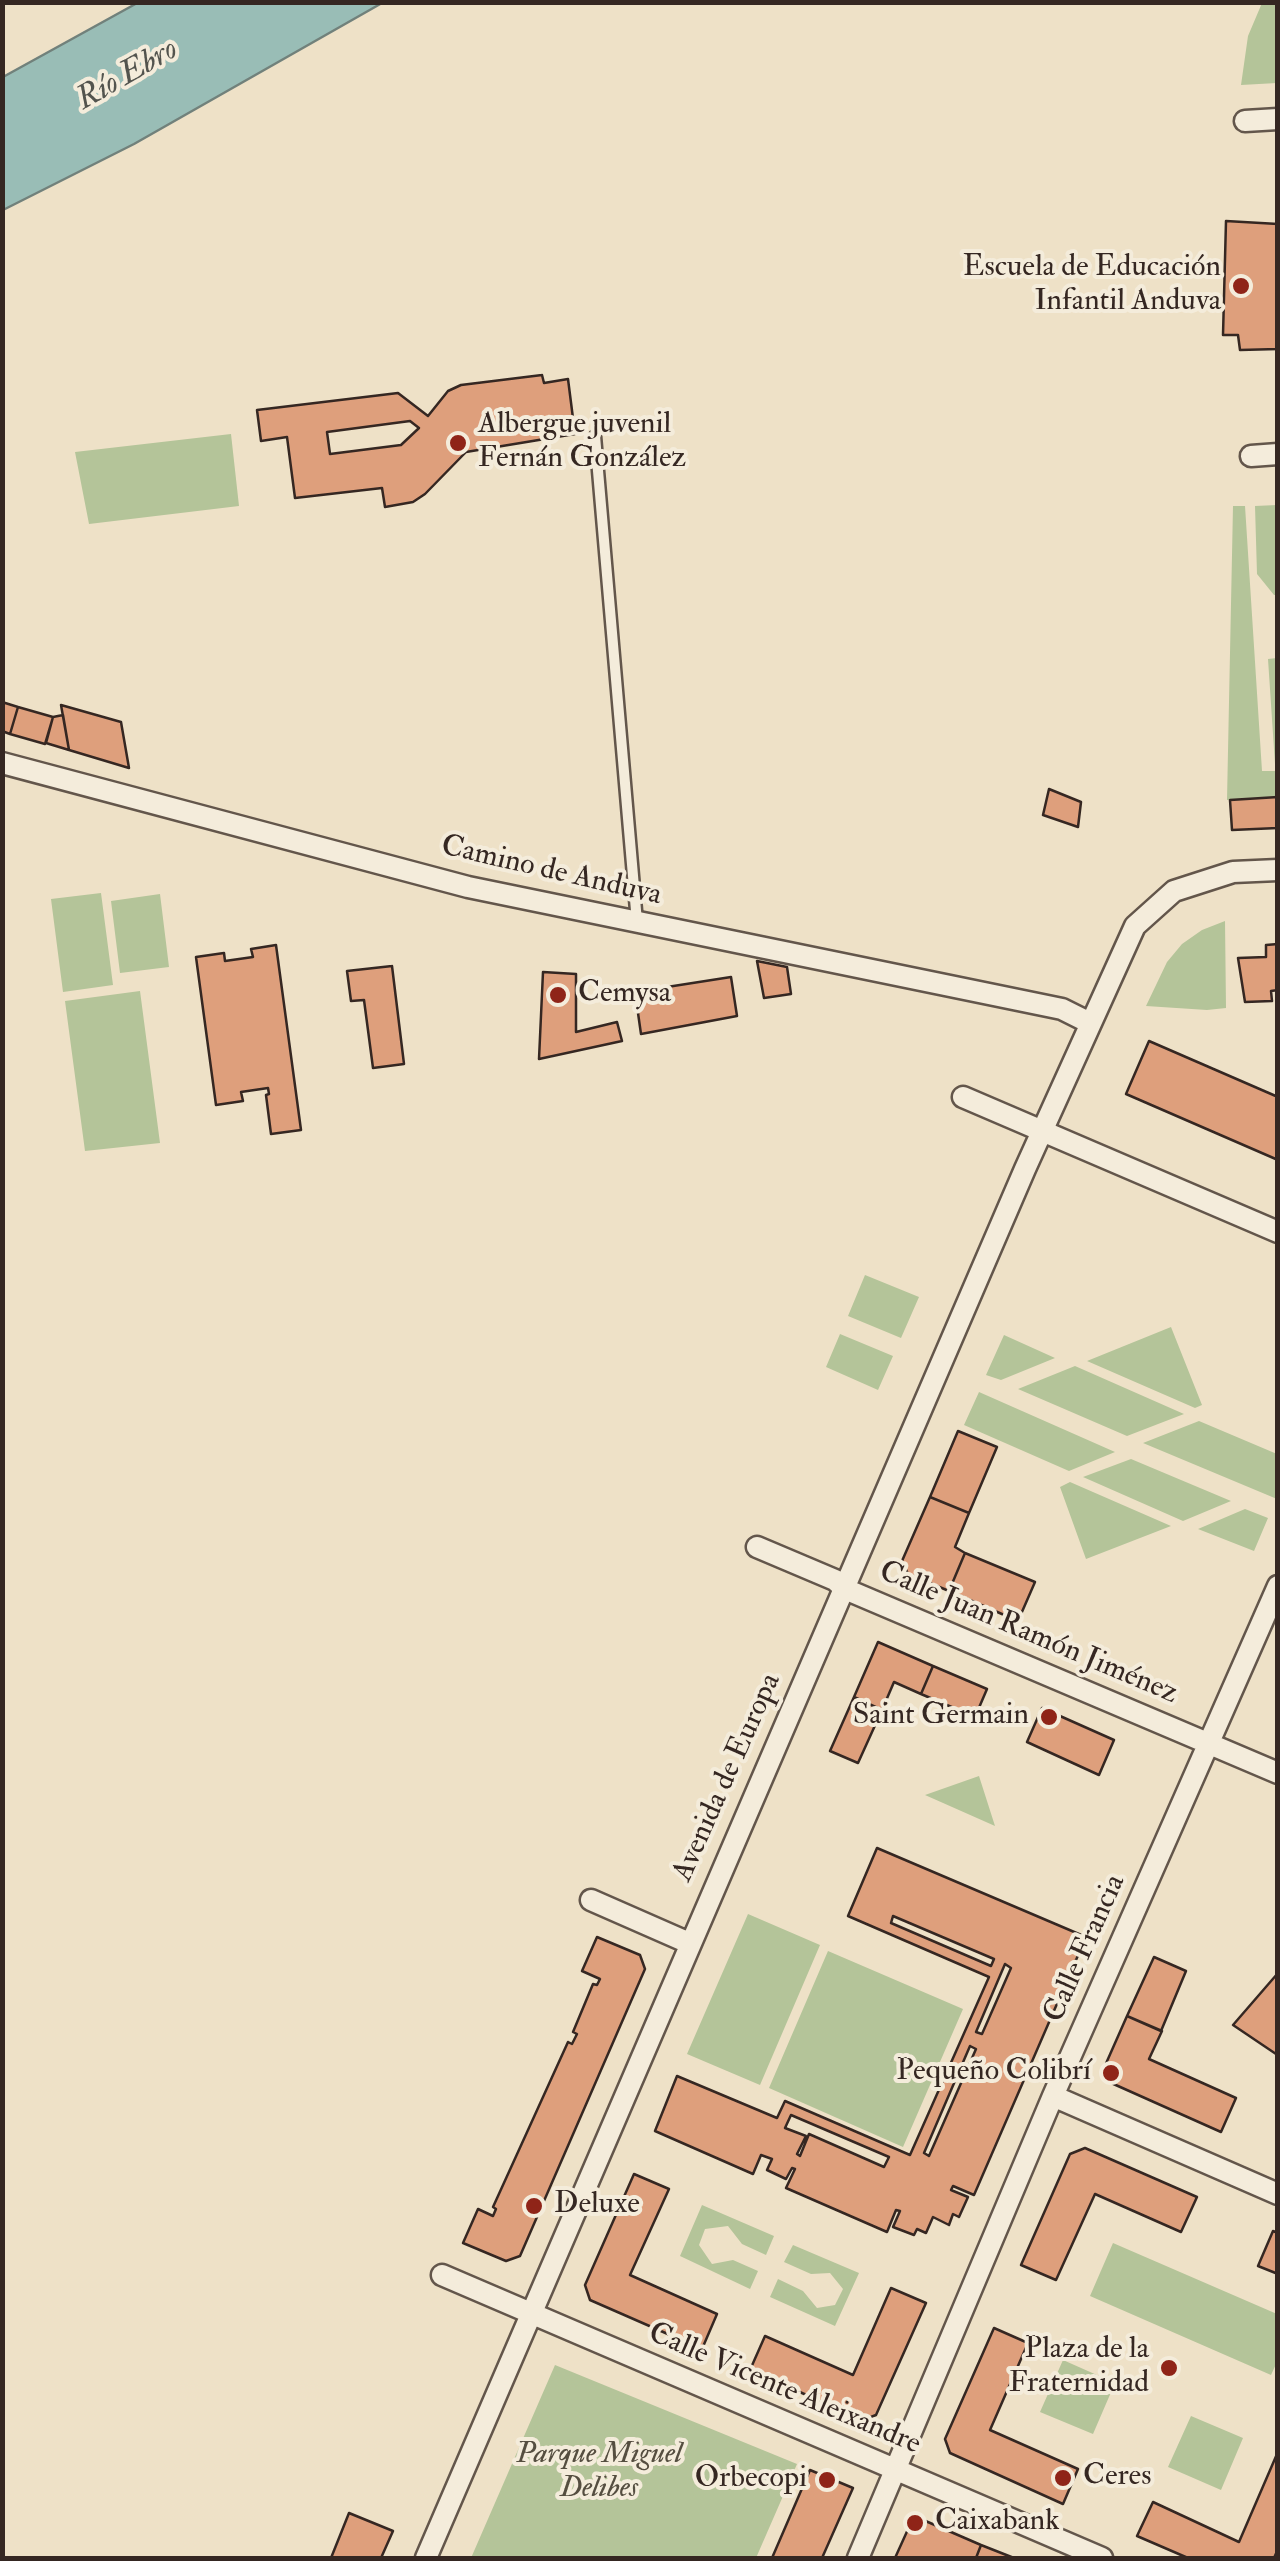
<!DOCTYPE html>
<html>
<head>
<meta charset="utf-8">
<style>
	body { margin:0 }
	#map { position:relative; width:1280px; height:2561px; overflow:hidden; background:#eee1c7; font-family:"IM FELL Double Pica",serif }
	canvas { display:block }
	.frame { position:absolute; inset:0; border:5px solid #352722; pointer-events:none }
</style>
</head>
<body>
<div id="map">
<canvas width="1280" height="2561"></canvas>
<div class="frame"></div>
</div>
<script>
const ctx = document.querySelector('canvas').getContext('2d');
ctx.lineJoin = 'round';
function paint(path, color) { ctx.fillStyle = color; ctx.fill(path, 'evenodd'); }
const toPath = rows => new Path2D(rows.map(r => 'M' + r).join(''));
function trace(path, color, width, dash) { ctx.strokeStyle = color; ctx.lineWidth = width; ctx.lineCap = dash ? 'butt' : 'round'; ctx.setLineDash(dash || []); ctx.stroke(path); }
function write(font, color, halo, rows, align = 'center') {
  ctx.font = font + ' "IM FELL Double Pica",serif'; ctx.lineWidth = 8; ctx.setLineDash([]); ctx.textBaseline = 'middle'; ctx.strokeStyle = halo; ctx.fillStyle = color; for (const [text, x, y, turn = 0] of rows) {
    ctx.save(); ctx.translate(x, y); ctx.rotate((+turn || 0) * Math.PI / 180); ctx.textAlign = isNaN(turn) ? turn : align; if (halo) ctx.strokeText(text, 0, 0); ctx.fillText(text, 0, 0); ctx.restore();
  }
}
paint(toPath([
	[1262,3,1277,3,1277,83,1241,85,1248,36],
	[231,434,239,506,89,524,75,452],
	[1277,505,1278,595,1274,595,1257,574,1255,506],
	[1233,506,1245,506,1262,771,1277,771,1277,797,1227,800],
	[1277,658,1278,763,1275,764,1268,659],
	[101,893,113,985,63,992,51,899],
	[160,894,169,967,120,973,111,901],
	[1225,921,1226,1008,1207,1010,1146,1006,1167,962,1182,944,1202,930],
	[140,991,160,1143,85,1151,65,1001],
	[865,1275,919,1297,901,1338,848,1316],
	[1171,1327,1202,1405,1195,1408,1087,1361],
	[840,1334,893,1356,878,1390,826,1367],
	[1004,1335,1055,1358,1001,1380,986,1375],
	[1075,1366,1184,1414,1127,1436,1018,1389],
	[979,1392,1115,1452,1069,1471,964,1425],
	[1199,1421,1277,1454,1277,1499,1143,1443],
	[1131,1459,1231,1501,1183,1521,1083,1477],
	[1070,1482,1171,1526,1086,1559,1060,1487],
	[1245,1509,1268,1518,1254,1551,1198,1529],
	[979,1776,995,1826,925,1795],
	[748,1914,820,1945,760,2085,687,2054],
	[828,1951,963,2009,903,2147,769,2088],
	[702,2205,774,2236,766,2255,742,2244,728,2226,705,2229,699,2245,712,2264,733,2260,758,2271,750,2289,680,2256],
	[1113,2243,1277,2314,1277,2362,1271,2375,1090,2296],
	[793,2245,859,2273,835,2326,770,2297,778,2279,803,2291,817,2308,835,2305,843,2289,830,2273,811,2274,784,2262],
	[1063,2360,1115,2383,1093,2434,1040,2412],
	[555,2365,797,2464,756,2558,471,2558],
	[1191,2416,1243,2438,1221,2490,1168,2467]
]), '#b4c499');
const water = toPath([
	[139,2,382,3,134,144,3,210,3,77,139,2]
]);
paint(water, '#99bdb6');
trace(water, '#71817b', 2.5);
const building = toPath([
	[1226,221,1278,224,1278,349,1240,350,1238,335,1223,335,1226,221],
	[542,375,544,383,568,379,575,434,466,452,425,494,413,502,385,507,382,488,295,498,287,437,261,441,257,410,398,393,428,416,448,391,461,385,542,375],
	[410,421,419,428,401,445,330,454,327,432,410,421],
	[2,702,18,707,10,734,2,731,2,702],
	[61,705,121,722,129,768,69,750,61,705],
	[18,707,53,717,45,744,10,734,18,707],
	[63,715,69,750,46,743,53,717,63,715],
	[1049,789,1081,802,1078,827,1043,815,1049,789],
	[1278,797,1278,828,1232,830,1230,800,1278,797],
	[1278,944,1278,990,1271,991,1272,1001,1245,1002,1238,958,1266,957,1266,945,1278,944],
	[276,945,301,1130,271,1134,266,1095,269,1094,268,1088,241,1092,243,1101,216,1105,196,957,224,953,225,961,253,957,251,949,276,945],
	[757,961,787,967,791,994,764,998,757,961],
	[392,966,404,1064,373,1068,364,1000,351,1001,347,971,392,966],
	[543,972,576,974,576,1032,617,1022,622,1041,539,1059,543,972],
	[731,977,737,1016,641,1034,635,992,731,977],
	[1149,1041,1278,1097,1278,1160,1126,1094,1149,1041],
	[958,1431,997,1447,969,1513,930,1497,958,1431],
	[930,1497,969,1513,955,1547,965,1553,949,1591,908,1574,902,1561,930,1497],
	[965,1553,1035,1582,1018,1621,949,1591,965,1553],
	[878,1642,933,1666,921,1694,894,1682,882,1710,854,1697,878,1642],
	[933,1666,987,1689,975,1717,921,1694,933,1666],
	[854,1697,882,1710,858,1763,830,1751,854,1697],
	[1042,1708,1114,1740,1099,1775,1027,1742,1042,1708],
	[877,1848,1086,1937,974,2195,953,2186,951,2190,968,2197,959,2217,953,2214,949,2225,933,2217,926,2233,917,2229,914,2235,893,2227,900,2211,896,2210,887,2232,786,2188,795,2169,792,2168,786,2179,767,2170,772,2159,761,2155,753,2174,655,2131,677,2076,777,2118,785,2101,910,2155,989,1977,848,1916,877,1848],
	[893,1916,994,1959,991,1966,891,1923,893,1916],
	[1005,1964,1011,1968,982,2034,976,2032,1005,1964],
	[970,2046,976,2049,929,2156,924,2153,970,2046],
	[791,2115,889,2157,884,2167,809,2134,800,2156,797,2154,806,2136,785,2128,791,2115],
	[597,1937,640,1955,645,1969,520,2256,506,2261,463,2243,478,2209,493,2216,496,2209,493,2207,568,2042,572,2044,577,2034,573,2032,593,1984,597,1985,600,1979,582,1971,597,1937],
	[1154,1957,1186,1971,1161,2031,1127,2016,1154,1957],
	[1278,1973,1278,2059,1276,2054,1233,2025,1278,1973],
	[1127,2016,1162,2031,1149,2059,1236,2098,1221,2132,1109,2082,1104,2068,1127,2016],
	[1085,2148,1197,2197,1181,2232,1095,2194,1056,2280,1021,2265,1070,2154,1085,2148],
	[634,2174,669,2189,630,2275,717,2314,702,2349,590,2300,585,2285,634,2174],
	[1273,2231,1278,2233,1278,2274,1258,2266,1273,2231],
	[891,2288,926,2303,876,2415,863,2420,750,2370,765,2336,853,2375,891,2288],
	[994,2328,1028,2343,990,2430,1078,2469,1063,2504,950,2453,945,2439,994,2328],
	[1277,2454,1278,2549,1274,2558,1188,2558,1137,2536,1153,2502,1239,2542,1277,2454],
	[810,2470,853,2488,822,2558,772,2558,810,2470],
	[349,2513,393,2531,381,2558,331,2558,349,2513],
	[914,2516,981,2545,976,2558,895,2558,914,2516],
	[981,2545,1014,2558,976,2558,981,2545]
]);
paint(building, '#de9f7c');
trace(building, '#352722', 2.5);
const service = toPath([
	[595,436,637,922]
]);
const minor = toPath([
	[1245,121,1278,119],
	[1251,456,1278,454],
	[2,763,468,887,1062,1009,1090,1023],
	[963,1097,1278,1232],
	[757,1547,835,1580,845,1589,1278,1773],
	[591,1900,689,1943],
	[1053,2096,1278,2194],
	[442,2275,1102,2558],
	[426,2558,1025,1169,1135,926,1174,891,1233,872,1278,870],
	[858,2558,1053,2096,1278,1586]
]);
trace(service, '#63564b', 15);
trace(minor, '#63564b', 25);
trace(service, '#f4ecdb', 10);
trace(minor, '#f4ecdb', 20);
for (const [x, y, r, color] of [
	[1241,286,10,"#8f2418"],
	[458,443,10,"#8f2418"],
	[558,995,10,"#8f2418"],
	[1049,1717,10,"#8f2418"],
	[1111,2073,10,"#8f2418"],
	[534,2206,10,"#8f2418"],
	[1169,2368,10,"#8f2418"],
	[1063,2478,10,"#8f2418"],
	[827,2480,10,"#8f2418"],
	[915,2523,10,"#8f2418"]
]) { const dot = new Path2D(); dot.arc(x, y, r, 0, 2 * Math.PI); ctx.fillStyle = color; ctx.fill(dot); trace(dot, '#f4ecdb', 4); }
write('30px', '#352722', '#f4ecdb', [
	["Escuela de Educación",1221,269],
	["Infantil Anduva",1221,303],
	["Albergue juvenil",478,426,"left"],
	["Fernán González",478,460,"left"],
	["Cemysa",578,995,"left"],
	["Saint Germain",1029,1717],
	["Pequeño Colibrí",1091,2073],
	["Deluxe",554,2206,"left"],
	["Plaza de la",1149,2351],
	["Fraternidad",1149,2385],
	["Ceres",1083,2478,"left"],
	["Orbecopi",807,2480],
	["Caixabank",935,2523,"left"]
], 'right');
write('30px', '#352722', '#f4ecdb', [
	["Camino de Anduva",551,872,13],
	["Calle Juan Ramón Jiménez",1028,1634,23],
	["Avenida de Europa",728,1778,-66],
	["Calle Francia",1086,1949,-66],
	["Calle Vicente Aleixandre",784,2390,23]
]);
write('italic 30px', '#554e40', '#f4ecdb', [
	["Parque Miguel",599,2456],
	["Delibes",599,2490]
]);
write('italic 32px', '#53544e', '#f4ecdb', [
	["Río Ebro",128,76,-30]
]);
</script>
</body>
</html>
